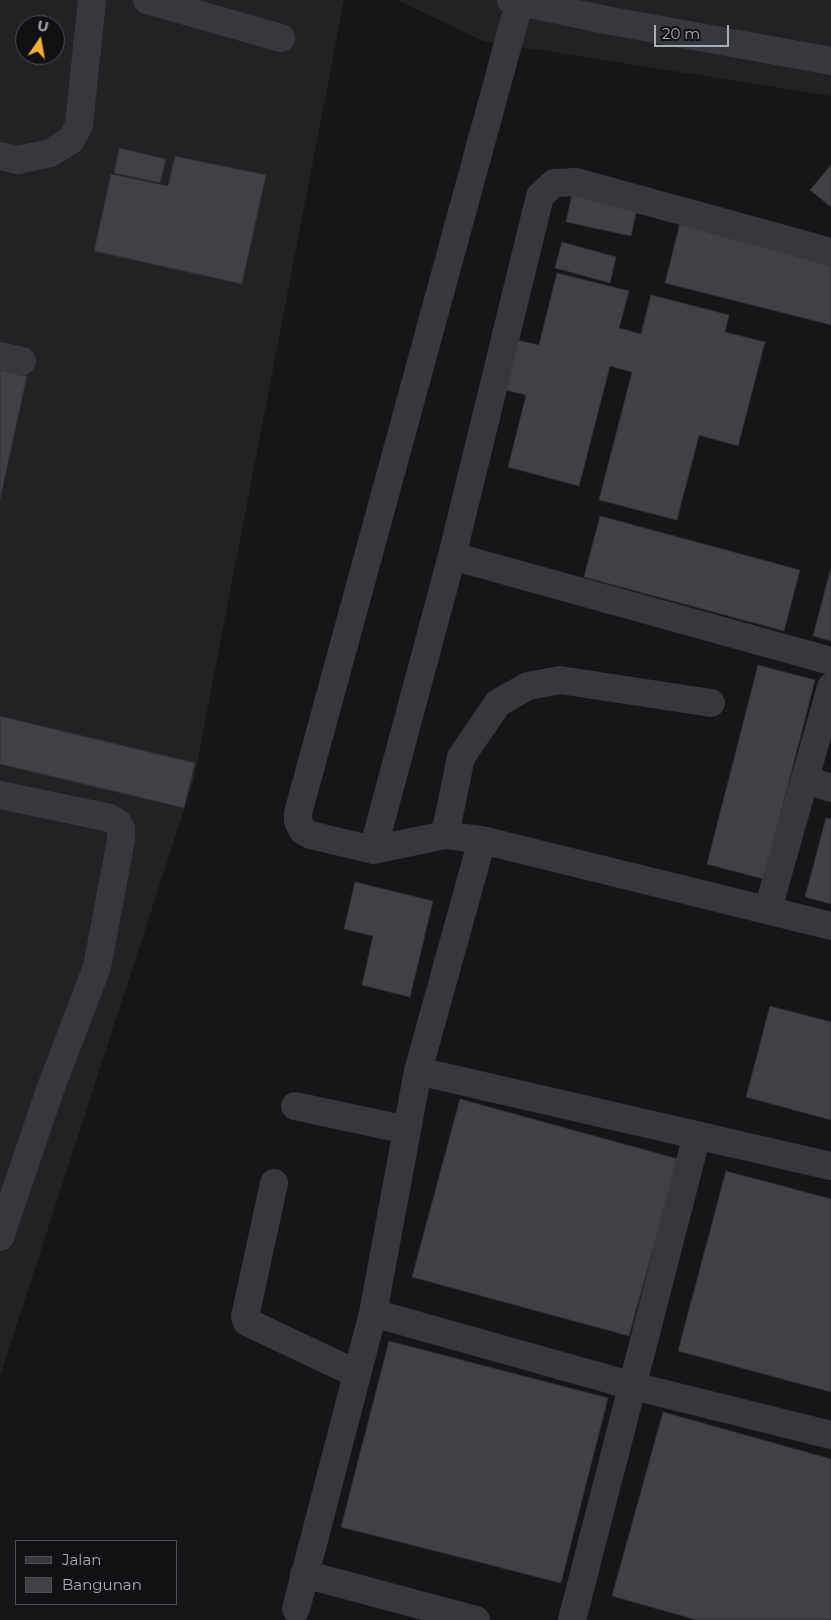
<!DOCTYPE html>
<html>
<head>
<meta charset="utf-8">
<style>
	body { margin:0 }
	#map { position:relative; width:831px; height:1620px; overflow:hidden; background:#161618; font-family:Montserrat,sans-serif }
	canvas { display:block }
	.legend { position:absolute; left:15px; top:1540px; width:162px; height:65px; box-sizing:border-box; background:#111113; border:1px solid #4d4f55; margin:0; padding:6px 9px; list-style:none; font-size:15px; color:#a8adb8 }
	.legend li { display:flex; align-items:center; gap:10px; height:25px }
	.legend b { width:25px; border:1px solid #4d4f55 }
	.north { position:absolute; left:15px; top:15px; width:50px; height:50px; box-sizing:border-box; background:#111113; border:1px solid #4d4f55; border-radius:50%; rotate:12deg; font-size:14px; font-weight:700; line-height:20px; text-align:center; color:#a8adb8 }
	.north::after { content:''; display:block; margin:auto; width:18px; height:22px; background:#f2b134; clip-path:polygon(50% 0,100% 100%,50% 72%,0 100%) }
	.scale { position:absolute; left:654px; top:25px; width:75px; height:22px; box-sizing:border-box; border:2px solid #a8adb8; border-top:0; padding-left:6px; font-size:15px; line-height:18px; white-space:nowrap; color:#a8adb8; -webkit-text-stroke:4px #111113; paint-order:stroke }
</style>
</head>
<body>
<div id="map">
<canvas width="831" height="1620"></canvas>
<ul class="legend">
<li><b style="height:6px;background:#37383d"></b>Jalan</li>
<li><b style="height:14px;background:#404145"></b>Bangunan</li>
</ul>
<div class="north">U</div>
<div class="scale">20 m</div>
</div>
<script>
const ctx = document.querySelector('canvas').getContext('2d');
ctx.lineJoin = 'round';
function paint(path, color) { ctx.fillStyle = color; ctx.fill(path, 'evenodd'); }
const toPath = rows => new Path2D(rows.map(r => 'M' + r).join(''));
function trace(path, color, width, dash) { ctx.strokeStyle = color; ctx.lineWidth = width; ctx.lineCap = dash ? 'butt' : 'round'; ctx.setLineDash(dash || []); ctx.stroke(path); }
paint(toPath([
	[0,0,344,0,194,779,0,1376],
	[25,25,55,25,55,55,25,55],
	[397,0,831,0,831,96,483,41]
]), '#222225');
const building = toPath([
	[119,148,166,159,160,183,114,173,119,148],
	[175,156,266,175,242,284,94,251,111,174,168,186,175,156],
	[831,165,831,207,810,190,831,165],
	[572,194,637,208,631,236,566,222,572,194],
	[680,223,831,261,831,325,665,283,680,223],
	[562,242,616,257,610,283,555,268,562,242],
	[557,273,629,291,619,328,641,334,651,295,729,315,725,332,765,342,738,446,699,435,677,520,599,500,632,372,610,366,579,486,508,467,526,395,501,389,512,339,539,345,557,273],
	[0,370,27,376,0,500,0,370],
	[600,516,800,570,784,631,584,577,600,516],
	[831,568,831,641,813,636,831,568],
	[758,665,815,680,764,879,707,864,758,665],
	[0,716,195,763,184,808,0,764,0,716],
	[826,818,831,819,831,904,805,897,826,818],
	[355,882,433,901,410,997,362,985,373,936,344,929,355,882],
	[770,1006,831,1022,831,1120,746,1097,770,1006],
	[460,1099,678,1159,629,1336,412,1277,460,1099],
	[726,1171,831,1199,831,1392,678,1351,726,1171],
	[389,1341,608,1398,561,1583,341,1527,389,1341],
	[663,1412,831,1459,831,1620,697,1620,612,1596,663,1412]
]);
paint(building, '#404145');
trace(building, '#303034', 1);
trace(toPath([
	[147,0,281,38],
	[511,0,606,20,831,61],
	[520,0,298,813,298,821,303,831,311,835,373,850,445,835,482,840,831,926],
	[0,156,18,160,50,153,71,140,79,125,92,0],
	[0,356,22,361],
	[452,556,831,661],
	[805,779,831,788],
	[0,795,110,818,118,823,121,829,121,840,97,967,50,1090,0,1237],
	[445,835,461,757,498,703,528,686,560,680,711,703],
	[373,850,452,556,540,196,554,183,576,182,831,252],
	[768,909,831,687],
	[418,1071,831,1166],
	[295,1106,407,1130],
	[274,1183,245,1317,247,1322,357,1374],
	[373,1313,633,1386,831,1435],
	[304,1574,476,1620],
	[296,1609,373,1313,418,1071,482,840],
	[572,1620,697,1135]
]), '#37383d', 28);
</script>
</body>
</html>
